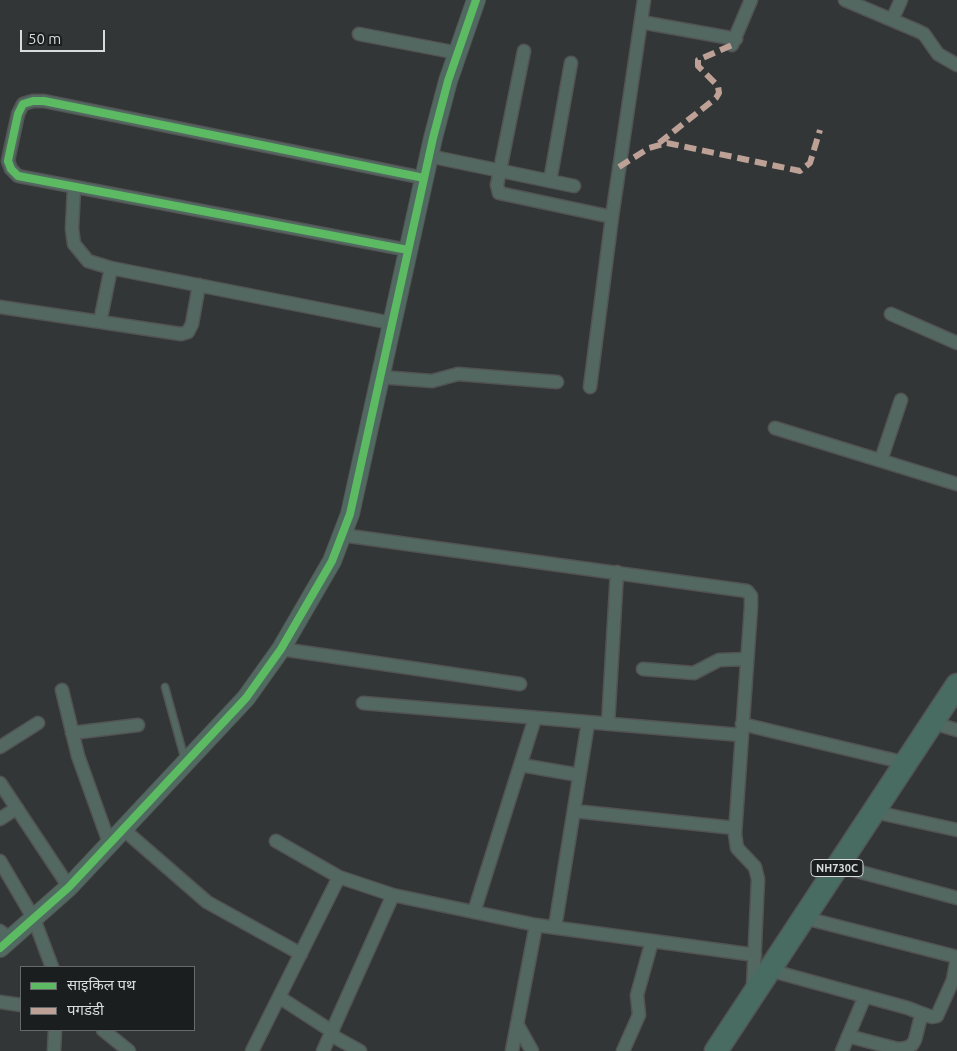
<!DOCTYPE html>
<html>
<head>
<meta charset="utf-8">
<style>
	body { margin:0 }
	#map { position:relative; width:957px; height:1051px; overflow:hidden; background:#333636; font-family:Ubuntu,"Noto Sans Devanagari",sans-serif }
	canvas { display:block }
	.legend { position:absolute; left:20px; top:966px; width:175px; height:65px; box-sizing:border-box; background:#1b1e1e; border:1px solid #676a6a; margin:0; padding:6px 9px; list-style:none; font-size:15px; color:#d9dcdc }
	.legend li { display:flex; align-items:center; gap:10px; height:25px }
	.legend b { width:25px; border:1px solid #676a6a }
	.scale { position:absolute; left:20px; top:30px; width:85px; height:22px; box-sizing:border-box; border:2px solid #d9dcdc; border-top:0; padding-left:6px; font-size:15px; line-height:18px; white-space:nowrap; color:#d9dcdc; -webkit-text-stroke:4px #1b1e1e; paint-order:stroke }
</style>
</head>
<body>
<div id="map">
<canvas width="957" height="1051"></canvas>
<ul class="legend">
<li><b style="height:6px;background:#5cba63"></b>साइकिल पथ</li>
<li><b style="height:6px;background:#bda197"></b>पगडंडी</li>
</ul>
<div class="scale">50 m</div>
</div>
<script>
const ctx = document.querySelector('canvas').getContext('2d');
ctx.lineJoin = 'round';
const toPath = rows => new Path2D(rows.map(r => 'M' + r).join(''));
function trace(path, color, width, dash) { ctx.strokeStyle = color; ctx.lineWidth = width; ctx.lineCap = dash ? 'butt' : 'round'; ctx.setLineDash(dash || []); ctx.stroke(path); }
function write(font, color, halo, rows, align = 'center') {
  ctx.font = font + ' Ubuntu,sans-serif'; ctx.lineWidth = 5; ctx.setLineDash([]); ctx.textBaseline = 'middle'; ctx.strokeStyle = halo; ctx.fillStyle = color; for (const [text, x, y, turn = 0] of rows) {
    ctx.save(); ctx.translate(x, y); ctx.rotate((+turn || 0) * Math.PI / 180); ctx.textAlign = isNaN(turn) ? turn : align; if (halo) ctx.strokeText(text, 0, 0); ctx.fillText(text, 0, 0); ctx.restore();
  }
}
const lane = toPath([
	[165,687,185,760]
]);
const street = toPath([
	[845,0,918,31,924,34,938,54,957,65],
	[892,20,901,0],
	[641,22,736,39],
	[359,34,458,53],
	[732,45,751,0],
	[524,51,497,185,499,193,612,217],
	[429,156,574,186],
	[550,181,571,63],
	[74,188,72,229,74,244,88,261,111,268,391,323],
	[408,250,18,176,11,169,8,161,10,151,18,114,23,104,33,101,44,101,424,178],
	[0,307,181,334,188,332,192,324,199,285],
	[891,314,957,343],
	[100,322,111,268],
	[380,377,432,381,458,374,557,382],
	[590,387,612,217,644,0],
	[775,428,957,484],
	[881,460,901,400],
	[342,535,747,591,751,596,751,607,735,834,737,848,755,867,758,879,753,988],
	[281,649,520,684],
	[643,669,694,673,719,660,747,659],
	[62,690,78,756,110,845],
	[363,703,741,735],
	[933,723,957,730],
	[608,724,617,572],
	[742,724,906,763],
	[72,733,138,725],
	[0,747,38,723],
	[521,765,579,775],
	[0,783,69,887],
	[574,811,735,828],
	[875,812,957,830],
	[0,819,17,808],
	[123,829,207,902,301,954],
	[276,841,339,877,393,895,536,925,755,955],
	[0,861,34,919,52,967],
	[838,866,957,898],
	[474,912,535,718],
	[805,918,957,957],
	[555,927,588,723],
	[0,931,11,939],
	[769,970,908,1008,918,1012,921,1016,915,1040,912,1045,906,1048,898,1049,848,1036],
	[279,997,333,1032],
	[0,1002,21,1005],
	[918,1012,932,1017,937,1016,953,980,957,958],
	[517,1024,532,1051],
	[103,1030,129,1051],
	[331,1035,360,1051],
	[54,1051,55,1030],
	[252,1051,339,877],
	[323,1051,393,895],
	[512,1051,536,925],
	[623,1051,639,1015,637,995,652,941],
	[842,1051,865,996]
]);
const secondary = toPath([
	[0,948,69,887,246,698,281,649,332,561,350,514,433,138,448,81,476,0]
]);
const highway = toPath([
	[716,1051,957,685]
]);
trace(lane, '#525353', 9);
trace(street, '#525353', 15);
trace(secondary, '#525353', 20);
trace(highway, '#525353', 25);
trace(lane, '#536861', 6);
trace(street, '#536861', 12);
trace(secondary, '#516a61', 18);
trace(highway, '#486c61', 22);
trace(toPath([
	[659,143,716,98,719,93,718,86,698,66,698,60,732,45],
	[619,167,649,148,667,143,800,171,810,163,820,130]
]), '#bda197', 6, [12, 6]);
trace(toPath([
	[408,250,18,176,11,169,8,161,10,151,18,114,23,104,33,101,44,101,424,178],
	[0,948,69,887,246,698,281,649,332,561,350,514,433,138,448,81,476,0]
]), '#5cba63', 8);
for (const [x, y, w] of [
	[837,868,52]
]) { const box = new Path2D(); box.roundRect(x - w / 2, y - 8.5, w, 17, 4); ctx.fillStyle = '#1b1e1e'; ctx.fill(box); trace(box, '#d9dcdc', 1); }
write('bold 11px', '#d9dcdc', null, [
	["NH730C",837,868]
]);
</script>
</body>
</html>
